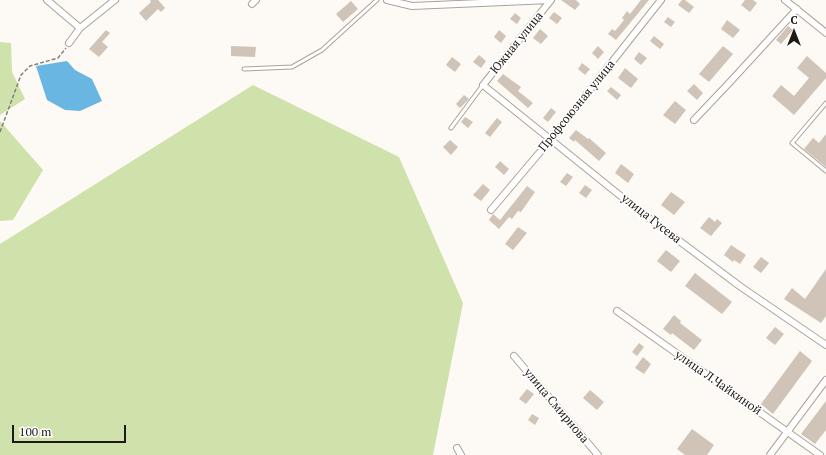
<!DOCTYPE html>
<html>
<head>
<meta charset="utf-8">
<style>
	body { margin:0 }
	#map { position:relative; width:826px; height:455px; overflow:hidden; background:#fdf9f4; font-family:"PT Serif",serif }
	canvas { display:block }
	.north { position:absolute; left:774px; top:12px; width:40px; height:40px; -webkit-text-stroke:3px #fff; paint-order:stroke; rotate:0deg; font-size:11px; font-weight:700; line-height:16px; text-align:center; color:#1d1914 }
	.north::after { content:''; display:block; margin:auto; width:14px; height:18px; background:#1d1914; clip-path:polygon(50% 0,100% 100%,50% 72%,0 100%) }
	.scale { position:absolute; left:12px; top:425px; width:114px; height:18px; box-sizing:border-box; border:2px solid #1d1914; border-top:0; padding-left:5px; font-size:12px; line-height:14px; white-space:nowrap; color:#1d1914; -webkit-text-stroke:3px #fff; paint-order:stroke }
</style>
</head>
<body>
<div id="map">
<canvas width="826" height="455"></canvas>
<div class="north">С</div>
<div class="scale">100 m</div>
</div>
<script>
const ctx = document.querySelector('canvas').getContext('2d');
ctx.lineJoin = 'round';
function paint(path, color) { ctx.fillStyle = color; ctx.fill(path, 'evenodd'); }
const toPath = rows => new Path2D(rows.map(r => 'M' + r).join(''));
function trace(path, color, width, dash) { ctx.strokeStyle = color; ctx.lineWidth = width; ctx.lineCap = dash ? 'butt' : 'round'; ctx.setLineDash(dash || []); ctx.stroke(path); }
function write(font, color, halo, rows, align = 'center') {
  ctx.font = font + ' "PT Serif",serif'; ctx.lineWidth = 3.5; ctx.setLineDash([]); ctx.textBaseline = 'middle'; ctx.strokeStyle = halo; ctx.fillStyle = color; for (const [text, x, y, turn = 0] of rows) {
    ctx.save(); ctx.translate(x, y); ctx.rotate((+turn || 0) * Math.PI / 180); ctx.textAlign = isNaN(turn) ? turn : align; if (halo) ctx.strokeText(text, 0, 0); ctx.fillText(text, 0, 0); ctx.restore();
  }
}
paint(toPath([
	[0,42,11,43,12,72,25,99,0,115],
	[253,85,399,157,463,303,433,455,0,455,0,244],
	[0,121,43,170,13,220,0,221]
]), '#d0e2ab');
paint(toPath([
	[67,61,75,70,92,79,102,101,80,111,65,110,47,100,36,66]
]), '#69b6e2');
paint(toPath([
	[150,0,158,0,165,8,161,12,158,9,146,21,139,13,151,2],
	[561,0,576,0,580,4,575,10],
	[641,0,649,0,616,40,608,34,612,29,615,31,624,20,622,18,627,11,630,14],
	[682,0,685,0,694,7,689,13,678,5],
	[745,0,753,0,757,3,750,12,741,5],
	[351,1,358,9,343,22,336,14],
	[554,12,562,18,557,24,549,18],
	[515,13,521,18,517,24,510,19],
	[668,17,675,22,671,27,664,22],
	[727,20,740,30,733,38,721,29],
	[788,26,793,30,781,44,776,40],
	[540,29,548,36,541,44,533,38],
	[106,30,110,33,102,42,108,47,99,57,89,49],
	[499,30,506,36,501,43,494,37],
	[654,36,664,44,660,49,650,41],
	[231,46,256,47,255,57,231,56],
	[598,46,604,52,598,59,592,53],
	[723,46,733,54,709,82,699,74],
	[639,52,647,58,641,65,634,59],
	[479,55,486,61,481,68,473,62],
	[807,56,826,73,826,78,794,115,772,96,781,85,794,96,809,78,797,68],
	[452,57,461,64,455,72,446,65],
	[582,63,590,69,585,75,578,69],
	[625,68,638,79,631,88,618,78],
	[503,74,521,87,518,91,533,103,528,108,497,81],
	[694,84,703,93,697,100,687,91],
	[611,87,621,95,617,100,607,91],
	[464,95,469,99,460,108,456,104],
	[675,101,686,110,675,124,663,115],
	[551,108,556,112,548,122,543,118],
	[465,117,473,122,468,128,461,122],
	[497,118,502,122,490,137,485,133],
	[576,130,588,139,589,138,606,153,599,161,575,140,574,142,569,138],
	[826,134,826,167,804,149,813,138,819,143],
	[450,140,458,147,451,155,443,147],
	[500,161,509,169,504,175,495,167],
	[621,164,634,174,628,183,615,173],
	[567,173,573,177,566,186,560,182],
	[483,184,490,190,481,201,473,195],
	[585,185,592,190,586,198,579,193],
	[527,186,535,192,521,212,518,211,512,219,509,217,499,229,489,220,493,214,500,220],
	[671,192,685,202,674,215,661,205],
	[709,217,715,222,717,219,722,223,711,236,700,228],
	[518,227,527,233,513,250,505,244],
	[731,245,746,255,740,264,734,260,733,262,724,255],
	[666,250,680,261,671,272,657,261],
	[761,257,769,263,761,273,753,267],
	[826,269,826,316,821,323,784,299,792,288,805,299],
	[695,273,732,302,722,314,685,286],
	[674,315,681,321,680,323,702,340,694,350,672,333,671,335,663,329],
	[775,327,784,334,775,345,766,338],
	[639,343,644,347,637,356,632,352],
	[800,351,812,361,773,414,761,404],
	[643,357,651,364,644,374,635,368],
	[527,389,534,394,526,404,519,399],
	[590,390,604,402,597,410,583,398],
	[826,401,826,430,815,444,801,434],
	[532,414,539,418,535,425,528,420],
	[692,429,714,445,707,455,685,455,677,449]
]), '#cfc4b7');
const service = toPath([
	[244,69,292,67,322,50,377,0],
	[826,103,792,143,826,171],
	[451,128,483,85]
]);
const minor = toPath([
	[47,0,80,28],
	[387,0,412,6,550,0],
	[551,0,483,85,638,210,741,287,826,345],
	[785,0,826,33],
	[252,4,256,0],
	[69,43,80,28,115,0],
	[694,120,730,82,797,9],
	[491,210,551,139,661,0],
	[617,311,820,455],
	[514,356,598,455],
	[457,448,461,455],
	[770,455,826,380]
]);
trace(service, '#aca296', 5);
trace(minor, '#aca296', 8);
trace(toPath([
	[0,132,21,75,30,66,58,58,66,48]
]), '#84807b', 1.5, [4, 2]);
trace(service, '#fff', 3);
trace(minor, '#fff', 6);
write('12px', '#1d1914', '#fff', [
	["Южная улица",517,43,-51],
	["Профсоюзная улица",577,106,-51],
	["улица Гусева",651,219,38],
	["улица Л.Чайкиной",718,383,35],
	["улица Смирнова",556,406,50]
]);
</script>
</body>
</html>
